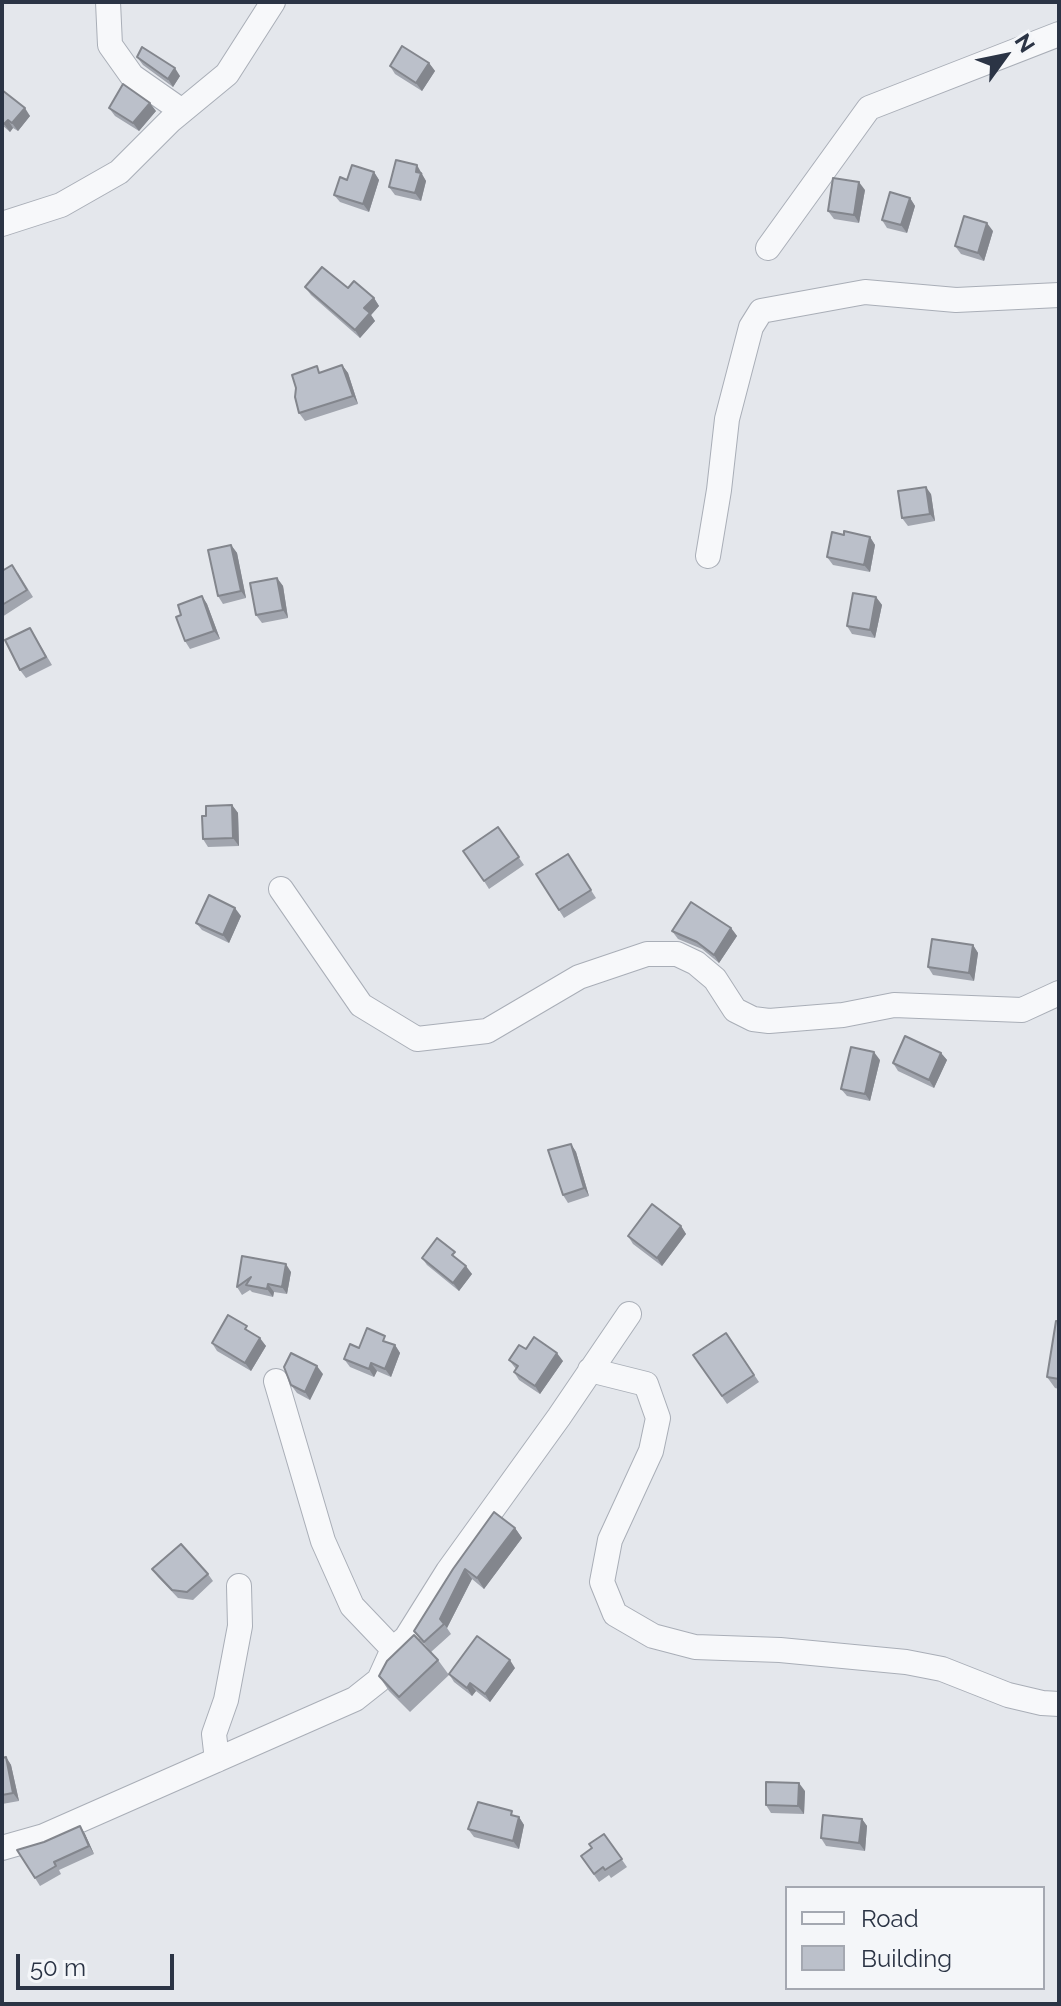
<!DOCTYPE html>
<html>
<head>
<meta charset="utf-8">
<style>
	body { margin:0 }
	#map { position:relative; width:1061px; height:2006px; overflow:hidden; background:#e4e7ec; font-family:Raleway,sans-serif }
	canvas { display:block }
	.frame { position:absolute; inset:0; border:4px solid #2b3445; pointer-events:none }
	.legend { position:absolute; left:785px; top:1886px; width:260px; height:104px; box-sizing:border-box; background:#f4f6f9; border:2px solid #a4a8b1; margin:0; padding:10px 14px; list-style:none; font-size:24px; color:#2b3445 }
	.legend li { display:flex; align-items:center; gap:16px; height:40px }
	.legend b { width:40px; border:2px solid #a4a8b1 }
	.north { position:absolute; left:965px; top:16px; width:80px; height:80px; -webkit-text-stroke:6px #f4f6f9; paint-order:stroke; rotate:57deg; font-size:22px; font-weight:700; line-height:32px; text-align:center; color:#2b3445 }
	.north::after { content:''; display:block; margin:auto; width:28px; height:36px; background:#2b3445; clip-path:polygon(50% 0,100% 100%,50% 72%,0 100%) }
	.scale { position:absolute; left:16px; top:1954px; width:158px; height:36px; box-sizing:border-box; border:4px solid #2b3445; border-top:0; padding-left:10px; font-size:24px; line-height:28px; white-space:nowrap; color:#2b3445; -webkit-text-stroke:6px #f4f6f9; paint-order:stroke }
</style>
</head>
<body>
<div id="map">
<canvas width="1061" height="2006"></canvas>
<div class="frame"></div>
<ul class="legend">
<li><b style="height:10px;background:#f7f8fa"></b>Road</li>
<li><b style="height:22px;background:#bbc0ca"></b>Building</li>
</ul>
<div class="north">N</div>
<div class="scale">50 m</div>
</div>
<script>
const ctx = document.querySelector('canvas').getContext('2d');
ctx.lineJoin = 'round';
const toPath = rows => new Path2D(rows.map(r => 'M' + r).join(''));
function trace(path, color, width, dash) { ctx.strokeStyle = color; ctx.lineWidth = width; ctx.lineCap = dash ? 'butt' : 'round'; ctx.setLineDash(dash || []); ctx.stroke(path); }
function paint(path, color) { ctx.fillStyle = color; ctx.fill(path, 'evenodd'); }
const minor = toPath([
	[108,2,110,45,132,76,182,111],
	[2,224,61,205,119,172,170,121,227,74,273,2],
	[768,248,869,108,1059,34],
	[708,556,719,490,727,419,751,327,761,311,865,292,956,300,1059,295],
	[281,889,361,1005,417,1039,487,1031,579,977,647,954,677,954,696,963,715,979,735,1010,753,1019,769,1021,843,1015,894,1005,1022,1010,1059,993],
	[590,1370,646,1384,658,1418,651,1451,610,1540,602,1582,615,1614,653,1636,695,1647,780,1650,906,1662,942,1669,1008,1695,1042,1703,1059,1704],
	[276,1381,323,1541,352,1606,393,1649],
	[217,1760,214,1734,226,1700,240,1626,239,1586],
	[2,1848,44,1836,355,1699,379,1680,393,1649,406,1638,448,1571,559,1417,629,1314]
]);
trace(minor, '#a9aeb7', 26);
trace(minor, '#f7f8fa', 24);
paint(toPath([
	[137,57,180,76,173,87,143,65],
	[429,63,435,71,422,91,395,74,390,66],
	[2,90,30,116,18,131,13,128,10,132,2,125],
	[109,108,156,111,139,131,115,116],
	[374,172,379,180,369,212,340,202,334,195,347,180],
	[423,173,422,175,426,181,421,201,395,195,389,187],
	[865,190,859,223,834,219,828,211],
	[910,198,915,206,907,233,887,228,882,220],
	[993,231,984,261,961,254,955,246],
	[305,287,374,298,379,306,371,315,375,321,360,338,311,295],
	[342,365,348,373,358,404,305,421,299,413,296,388,321,372],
	[931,494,935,521,908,526,902,518],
	[870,537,875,545,870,572,833,565,827,557],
	[231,545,237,553,246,598,223,604,218,596],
	[2,571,18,573,33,597,2,617],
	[277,578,283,586,288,618,262,623,256,615],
	[202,596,207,604,220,639,190,649,185,641,181,615],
	[876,597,882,605,875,638,852,634,847,626],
	[30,628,52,665,26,678,20,670],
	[232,805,238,813,239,846,208,847,203,839,206,816],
	[498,827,524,865,489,889,484,881],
	[568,854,596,898,564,918,536,874],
	[241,916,229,943,202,930,196,923],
	[731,928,737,936,719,963,702,949,678,939,672,931],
	[973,945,978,953,974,981,933,975,928,967],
	[941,1053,947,1060,934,1088,898,1071,893,1063],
	[880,1060,870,1101,847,1096,841,1089],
	[571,1144,576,1152,589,1196,568,1203,563,1195],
	[681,1226,686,1234,662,1266,633,1244,628,1236],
	[242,1256,291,1272,287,1294,274,1292,273,1297,252,1292,250,1290,242,1295,237,1287],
	[422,1258,460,1260,459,1261,472,1274,459,1291,427,1265],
	[1059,1321,1059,1389,1055,1388,1047,1377],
	[253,1333,266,1346,251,1371,217,1351,212,1343],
	[726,1333,759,1382,727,1404,693,1355],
	[390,1344,395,1345,400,1353,391,1377,377,1371,374,1377,350,1367,344,1359,359,1348],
	[526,1349,563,1361,540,1394,519,1380,514,1372,516,1369,509,1360],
	[323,1374,310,1400,297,1393,291,1385],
	[515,1528,522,1538,484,1589,472,1579,447,1628,451,1634,431,1652,414,1631,453,1569],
	[152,1569,208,1574,213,1581,193,1600,178,1598,158,1577],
	[438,1660,449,1675,410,1712,389,1691,379,1676],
	[515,1668,490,1702,476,1691,472,1696,454,1682,449,1674],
	[6,1757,11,1765,19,1801,2,1804,2,1758],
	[805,1791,804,1814,771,1813,766,1805],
	[516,1817,519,1817,524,1825,519,1849,474,1837,468,1829],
	[862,1819,867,1826,865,1851,826,1846,821,1838],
	[80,1826,85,1834,94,1854,59,1870,61,1874,40,1886,35,1878,44,1842],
	[604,1834,627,1867,611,1878,609,1875,599,1882,581,1856,592,1848]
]), '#a1a5ae');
paint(toPath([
	[429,63,435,71,422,91,416,83],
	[175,68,180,76,173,87,168,79],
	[150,103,156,111,139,131,133,123],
	[25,108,30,116,18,131,12,123],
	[8,120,13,128,10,132,4,124],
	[417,165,426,181,421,201,415,193],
	[374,172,379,180,369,212,363,204],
	[859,182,865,190,859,223,854,215],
	[910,198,915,206,907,233,901,225],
	[987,223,993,231,984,261,978,253],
	[374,298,379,306,371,315,375,321,360,338,355,330,364,308],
	[342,365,348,373,358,404,353,396],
	[926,487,931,494,935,521,930,514],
	[870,537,875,545,870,572,864,565],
	[231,545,237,553,246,598,241,591],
	[277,578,283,586,288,618,283,610],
	[202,596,207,604,220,639,214,631],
	[876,597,882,605,875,638,870,630],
	[232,805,238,813,239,846,233,838],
	[235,908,241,916,229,943,223,935],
	[731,928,737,936,719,963,714,955],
	[973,945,978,953,974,981,969,973],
	[874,1052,880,1060,870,1101,865,1094],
	[941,1053,947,1060,934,1088,929,1080],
	[571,1144,576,1152,589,1196,584,1188],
	[681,1226,686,1234,662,1266,657,1258],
	[286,1264,291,1272,287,1294,282,1287],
	[466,1266,472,1274,459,1291,453,1283],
	[268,1284,274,1292,273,1297,267,1289],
	[260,1338,266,1346,251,1371,245,1363],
	[395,1345,400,1353,391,1377,385,1369],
	[557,1353,563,1361,540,1394,535,1386],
	[371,1363,377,1371,374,1377,369,1369],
	[317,1366,323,1374,310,1400,305,1392],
	[515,1528,522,1538,484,1589,477,1578],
	[465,1569,472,1579,447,1628,440,1619],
	[510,1660,515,1668,490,1702,485,1694],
	[470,1683,476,1691,472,1696,467,1688],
	[6,1757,11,1765,19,1801,13,1793],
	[799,1783,805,1791,804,1814,798,1806],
	[519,1817,524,1825,519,1849,513,1841],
	[862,1819,867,1826,865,1851,859,1843],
	[80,1826,85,1834,94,1854,89,1846]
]), '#83868d');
const building = toPath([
	[402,46,429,63,416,83,390,66,402,46],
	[142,47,175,68,168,79,137,57,142,47],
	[123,84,150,103,133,123,109,108,123,84],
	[2,90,25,108,12,123,8,120,4,124,2,122,2,90],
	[396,160,417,165,416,172,421,173,415,193,389,187,396,160],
	[352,165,374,172,363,204,334,195,340,177,347,180,352,165],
	[833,178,859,182,854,215,828,211,833,178],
	[890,192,910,198,901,225,882,220,890,192],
	[964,216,987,223,978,253,955,246,964,216],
	[322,267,348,288,354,281,374,298,364,308,370,313,355,330,305,287,322,267],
	[342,365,353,396,299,413,295,397,296,388,292,375,317,366,319,373,342,365],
	[926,487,930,514,902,518,898,491,926,487],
	[844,531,870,537,864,565,827,557,832,532,844,535,844,531],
	[231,545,241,591,218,596,208,550,231,545],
	[12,565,27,590,2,605,2,571,12,565],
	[277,578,283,610,256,615,250,583,277,578],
	[853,593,876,597,870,630,847,626,853,593],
	[202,596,214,631,185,641,176,617,181,615,178,605,202,596],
	[30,628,46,657,20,670,5,640,30,628],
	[232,805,233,838,203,839,202,816,206,816,206,806,232,805],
	[498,827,519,857,484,881,463,851,498,827],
	[568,854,591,890,559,910,536,874,568,854],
	[209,895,235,908,223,935,196,923,209,895],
	[691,902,731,928,714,955,697,942,672,931,691,902],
	[932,939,973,945,969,973,928,967,932,939],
	[905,1036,941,1053,929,1080,893,1063,905,1036],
	[851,1047,874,1052,865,1094,841,1089,851,1047],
	[571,1144,584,1188,563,1195,548,1150,571,1144],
	[652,1204,681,1226,657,1258,628,1236,652,1204],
	[437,1238,455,1252,452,1255,466,1266,453,1283,422,1258,437,1238],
	[242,1256,286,1264,282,1287,268,1284,267,1289,246,1285,251,1277,237,1287,242,1256],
	[228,1315,247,1326,245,1329,260,1338,245,1363,212,1343,228,1315],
	[1056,1321,1059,1321,1059,1379,1047,1377,1056,1321],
	[367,1328,385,1336,383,1341,395,1345,385,1369,371,1363,369,1369,344,1359,350,1344,359,1348,367,1328],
	[726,1333,754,1375,722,1396,693,1355,726,1333],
	[534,1337,557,1353,535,1386,514,1372,518,1366,509,1360,519,1345,526,1349,534,1337],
	[291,1353,317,1366,305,1392,291,1385,284,1367,291,1353],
	[494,1512,515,1528,477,1578,465,1569,440,1619,444,1624,424,1642,414,1631,453,1569,494,1512],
	[181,1544,208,1574,187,1592,172,1590,152,1569,181,1544],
	[414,1635,438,1660,399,1697,379,1676,387,1661,414,1635],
	[477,1636,510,1660,485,1694,470,1683,467,1688,449,1674,477,1636],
	[6,1757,13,1793,2,1795,2,1758,6,1757],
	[766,1782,799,1783,798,1806,766,1805,766,1782],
	[478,1802,512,1811,511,1815,519,1817,513,1841,468,1829,478,1802],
	[823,1815,862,1819,859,1843,821,1838,823,1815],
	[80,1826,89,1846,54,1862,56,1866,35,1878,17,1850,44,1842,80,1826],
	[604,1834,622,1859,605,1870,603,1867,594,1874,581,1856,592,1848,589,1844,604,1834]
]);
paint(building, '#bbc0ca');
trace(building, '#83868d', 2);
</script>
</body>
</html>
